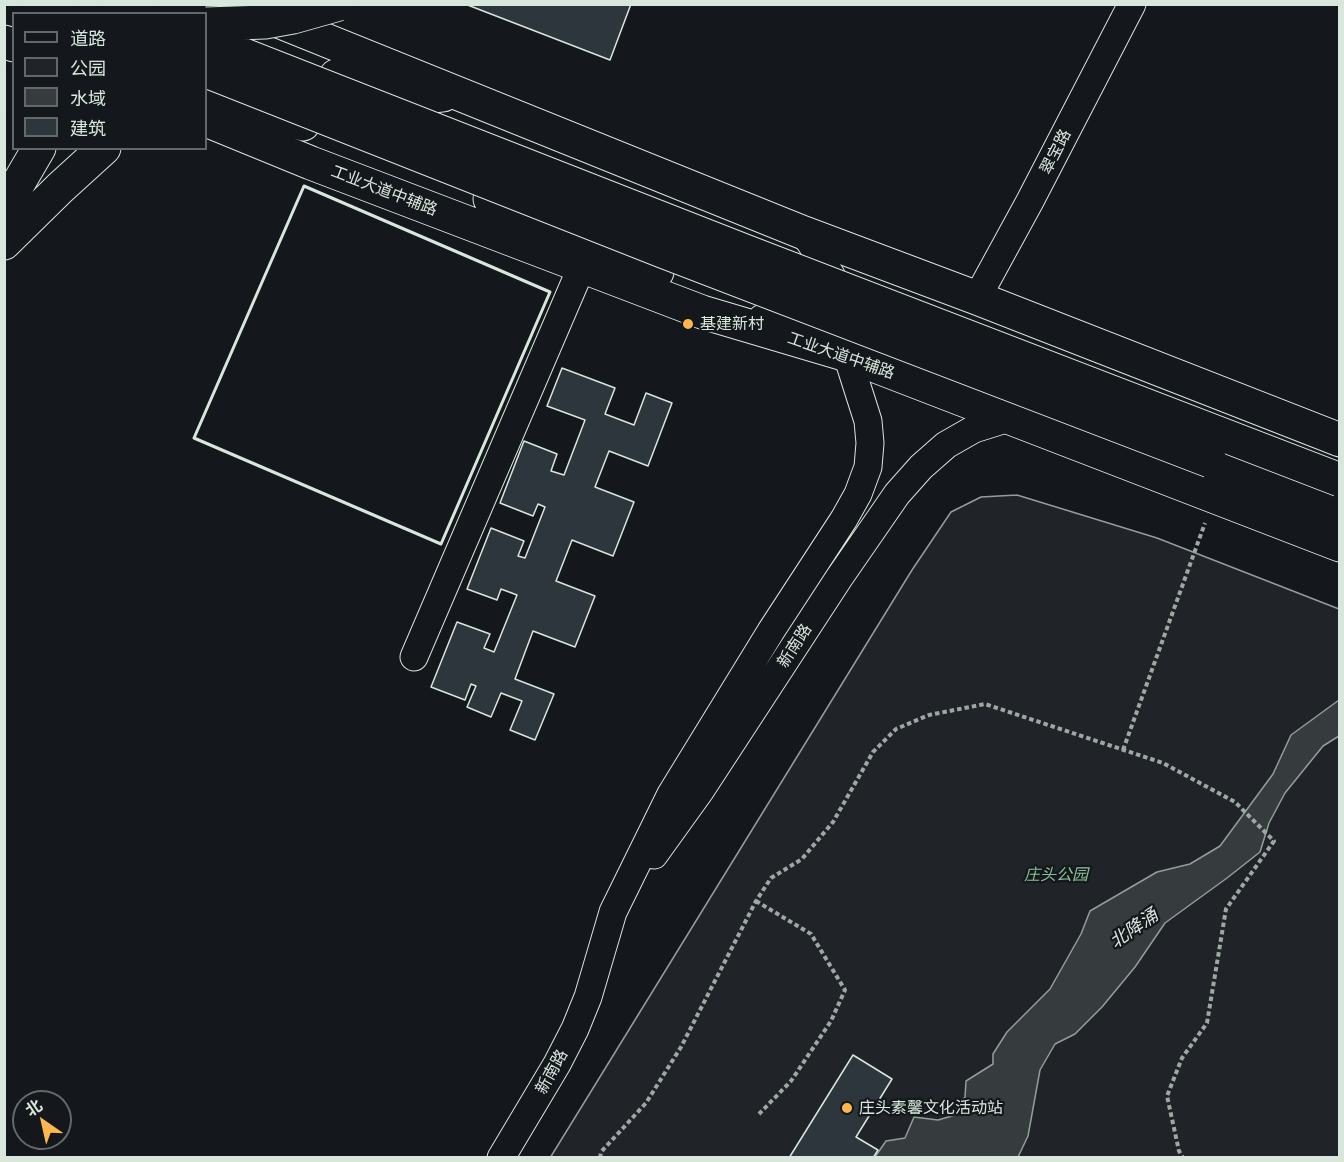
<!DOCTYPE html>
<html>
<head>
<meta charset="utf-8">
<style>
	body { margin:0 }
	#map { position:relative; width:1344px; height:1162px; overflow:hidden; background:#14181c; font-family:Literata,"Noto Sans SC",serif }
	canvas { display:block }
	.frame { position:absolute; inset:0; border:6px solid #d8e6dc; pointer-events:none }
	.legend { position:absolute; left:12px; top:12px; width:195px; height:138px; box-sizing:border-box; background:#14181c; border:2px solid #626a69; margin:0; padding:8px 10px; list-style:none; font-size:18px; color:#d8e6dc }
	.legend li { display:flex; align-items:center; gap:12px; height:30px }
	.legend b { width:30px; border:2px solid #626a69 }
	.north { position:absolute; left:12px; top:1090px; width:60px; height:60px; box-sizing:border-box; background:#14181c; border:2px solid #626a69; border-radius:50%; rotate:326deg; font-size:16px; font-weight:700; line-height:24px; text-align:center; color:#d8e6dc }
	.north::after { content:''; display:block; margin:auto; width:21px; height:27px; background:#ffb74d; clip-path:polygon(50% 0,100% 100%,50% 72%,0 100%) }
</style>
</head>
<body>
<div id="map">
<canvas width="1344" height="1162"></canvas>
<div class="frame"></div>
<ul class="legend">
<li><b style="height:8px;background:#14181c"></b>道路</li>
<li><b style="height:16px;background:#202428"></b>公园</li>
<li><b style="height:16px;background:#363b3e"></b>水域</li>
<li><b style="height:16px;background:#2c363c"></b>建筑</li>
</ul>
<div class="north">北</div>
</div>
<script>
const ctx = document.querySelector('canvas').getContext('2d');
ctx.lineJoin = 'round';
function paint(path, color) { ctx.fillStyle = color; ctx.fill(path, 'evenodd'); }
const toPath = rows => new Path2D(rows.map(r => 'M' + r).join(''));
function trace(path, color, width, dash) { ctx.strokeStyle = color; ctx.lineWidth = width; ctx.lineCap = dash ? 'butt' : 'round'; ctx.setLineDash(dash || []); ctx.stroke(path); }
function write(font, color, halo, rows, align = 'center') {
  ctx.font = font + ' Literata,"Noto Sans SC",serif'; ctx.lineWidth = 4.5; ctx.setLineDash([]); ctx.textBaseline = 'middle'; ctx.strokeStyle = halo; ctx.fillStyle = color; for (const [text, x, y, turn = 0] of rows) {
    ctx.save(); ctx.translate(x, y); ctx.rotate((+turn || 0) * Math.PI / 180); ctx.textAlign = isNaN(turn) ? turn : align; if (halo) ctx.strokeText(text, 0, 0); ctx.fillText(text, 0, 0); ctx.restore();
  }
}
const green = toPath([
	[1017,495,1157,538,1339,609,1339,1157,550,1158,912,570,951,512,981,497,1017,495]
]);
paint(green, '#202428');
trace(green, '#939e99', 1.5);
const water = toPath([
	[1339,700,1339,736,1323,746,1285,793,1269,823,1260,852,1227,878,1165,923,1135,967,1102,1007,1075,1034,1055,1044,1040,1070,1028,1136,1018,1157,875,1157,886,1141,905,1138,914,1117,938,1120,952,1116,965,1097,966,1081,993,1064,993,1054,1007,1032,1050,989,1081,934,1090,911,1157,872,1190,864,1220,846,1273,774,1291,735,1339,700]
]);
paint(water, '#363b3e');
trace(water, '#939e99', 1.5);
const building = toPath([
	[465,4,631,4,610,60,465,4],
	[562,368,615,388,605,414,634,425,646,393,672,403,648,466,609,451,595,487,634,502,613,556,572,540,556,581,595,596,575,647,533,631,515,679,554,694,535,740,510,730,522,701,501,693,491,717,467,707,476,686,471,684,465,700,431,687,457,622,490,634,484,648,494,652,517,595,501,589,497,600,467,589,491,528,524,541,518,556,525,558,545,507,538,504,533,516,500,503,524,441,557,454,551,471,564,475,585,420,547,406,562,368],
	[853,1055,892,1079,856,1137,878,1150,873,1158,789,1158,853,1055]
]);
paint(building, '#2c363c');
trace(building, '#d8e6dc', 1.5);
const minor = toPath([
	[977,298,1030,201,1132,4],
	[762,318,798,323,823,322,834,306,837,297,831,275,804,233],
	[414,657,582,266],
	[654,855,700,791,839,578,897,494,921,467,946,445,974,429,1009,418],
	[501,1158,557,1064,575,1029,588,997,613,912,671,794,771,631,844,519,858,494,868,467,870,443,868,421,847,355]
]);
const major = toPath([
	[236,4,804,233,977,298,1340,440],
	[89,14,93,4],
	[4,42,14,45],
	[336,76,389,93,427,97,443,95],
	[206,106,240,106,280,116,303,124],
	[206,120,311,163,702,312,847,355,1340,545],
	[490,199,657,272],
	[4,208,39,148],
	[4,243,60,188,104,148],
	[1210,461,1340,511]
]);
trace(minor, '#d8e6dc', 29);
trace(major, '#d8e6dc', 35);
trace(toPath([
	[1123,750,1205,523],
	[756,901,811,934,845,990,831,1021,791,1081,759,1114],
	[600,1158,601,1152,646,1103,681,1047,756,901,771,878,802,859,833,822,873,752,896,729,929,715,985,704,1163,763,1235,802,1274,841,1226,909,1207,1023,1182,1058,1167,1096,1179,1151,1183,1158]
]), '#9da8a2', 4, [4.5, 3]);
trace(minor, '#14181c', 27);
trace(major, '#14181c', 33);
const majorBridge = toPath([
	[38,4,61,14],
	[115,4,138,14],
	[206,24,265,22,293,17,339,4],
	[206,40,745,251,1340,480],
	[206,71,662,251,1210,461],
	[4,99,14,79]
]);
trace(majorBridge, '#d8e6dc', 35, []);
trace(majorBridge, '#14181c', 33);
trace(toPath([
	[304,186,550,292,441,544,194,438,304,186]
]), '#d8e6dc', 3);
for (const [x, y, r, color] of [
	[688,324,6,"#ffb74d"],
	[847,1108,6,"#ffb74d"]
]) { const dot = new Path2D(); dot.arc(x, y, r, 0, 2 * Math.PI); ctx.fillStyle = color; ctx.fill(dot); trace(dot, '#14181c', 2); }
write('16px', '#d8e6dc', '#14181c', [
	["翠宝路",1056,152,-63],
	["工业大道中辅路",384,191,21],
	["工业大道中辅路",841,356,19],
	["新南路",795,646,-57],
	["新南路",552,1072,-61]
]);
write('16px', '#d8e6dc', '#14181c', [
	["基建新村",700,324],
	["庄头素馨文化活动站",859,1108]
], 'left');
write('italic 16px', '#8ac095', '#14181c', [
	["庄头公园",1056,875]
]);
write('italic 18px', '#d8e6dc', '#14181c', [
	["北降涌",1134,929,-35]
]);
</script>
</body>
</html>
